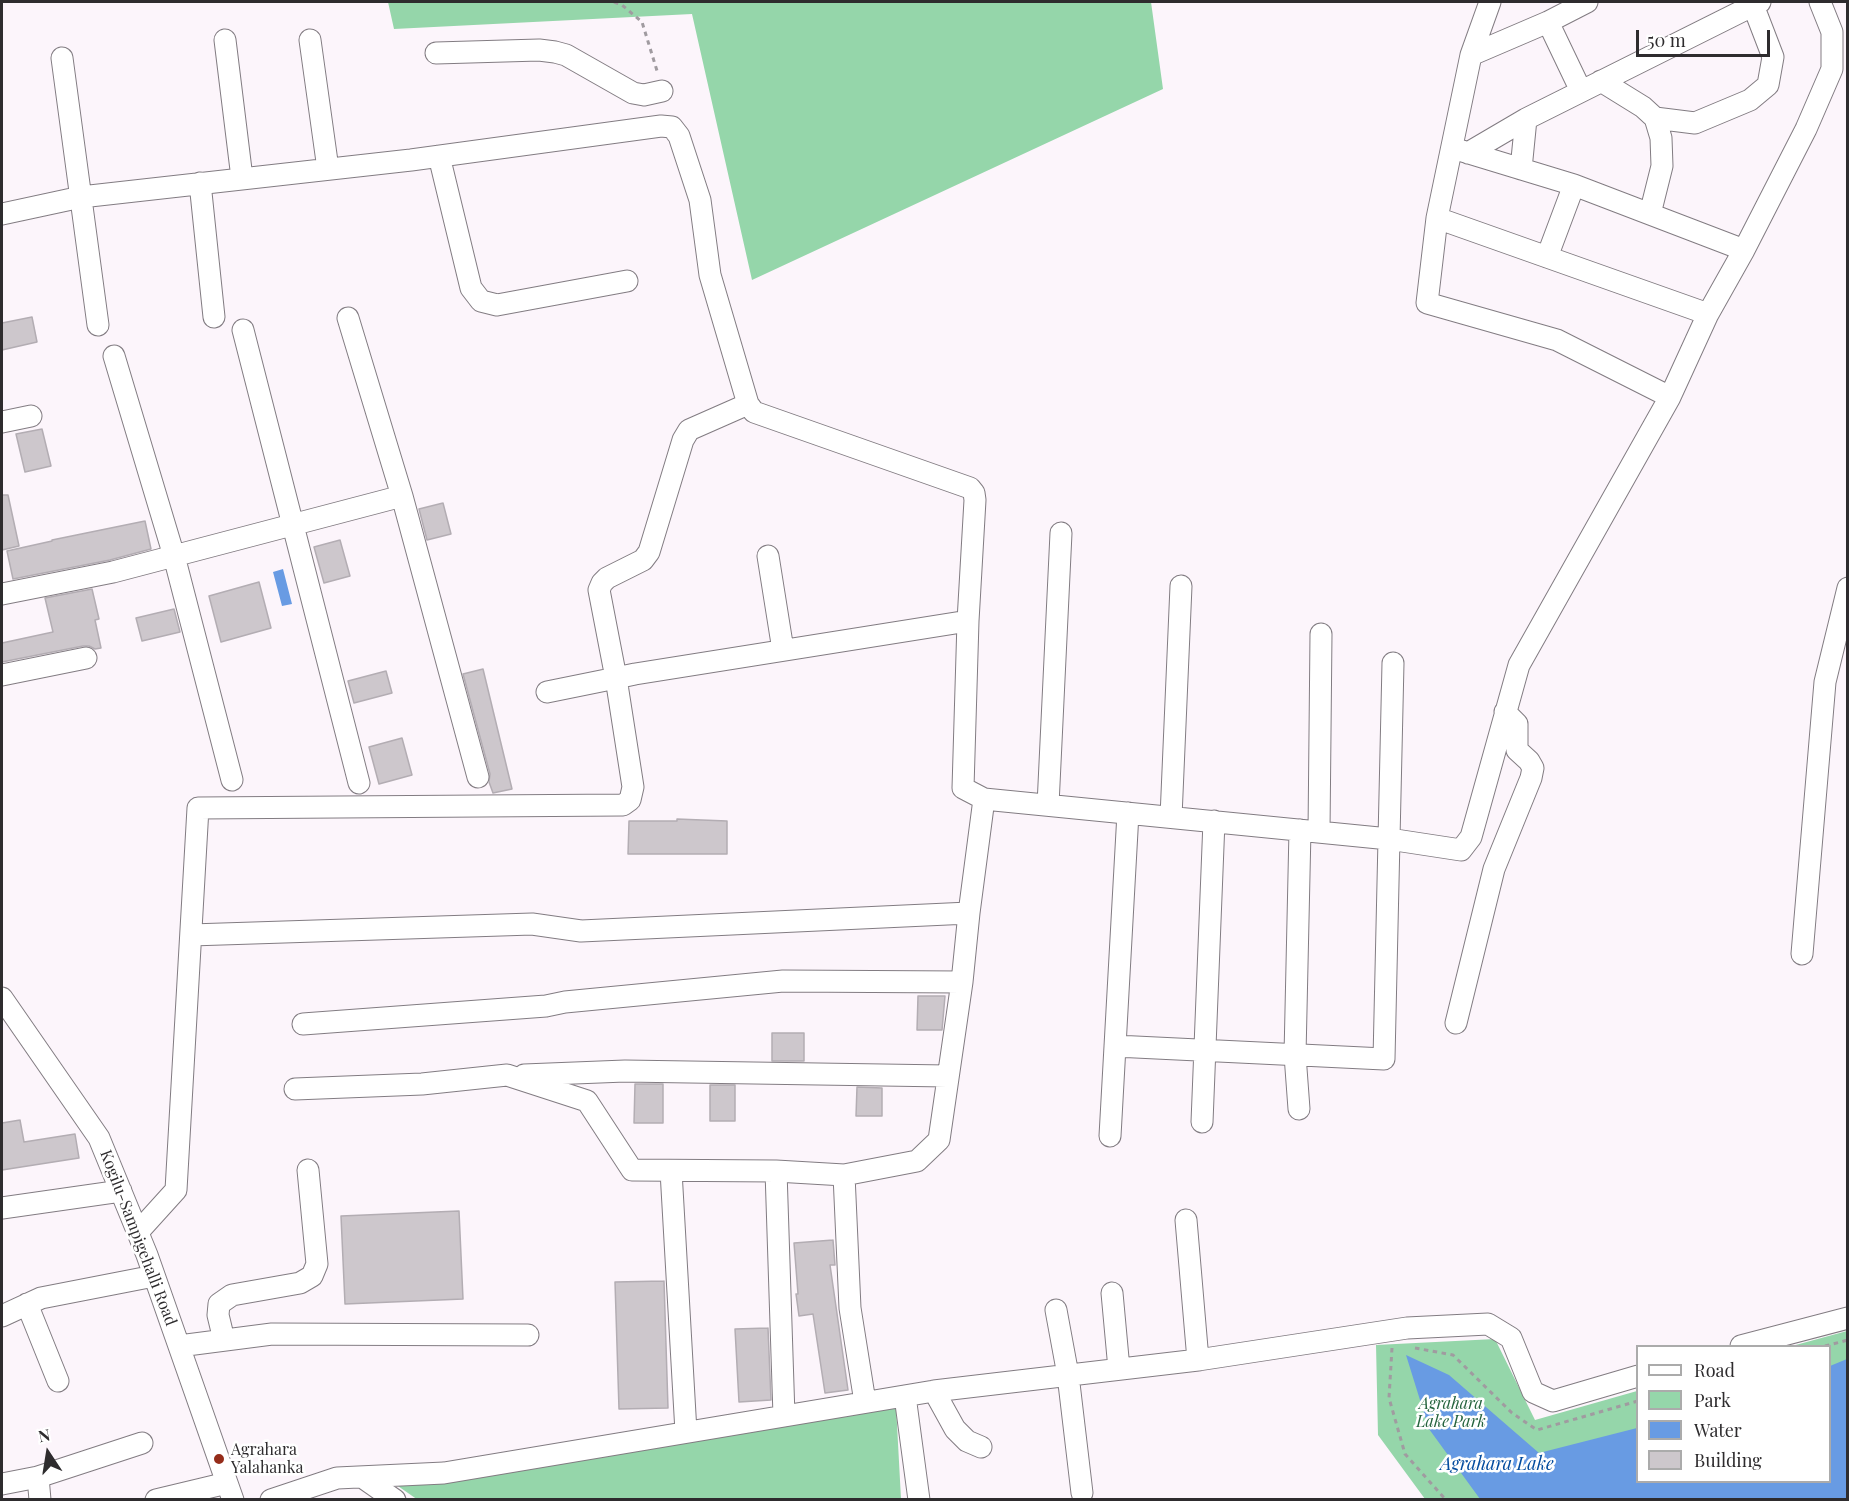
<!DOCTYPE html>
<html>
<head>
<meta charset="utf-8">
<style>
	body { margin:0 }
	#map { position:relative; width:1849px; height:1501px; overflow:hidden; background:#fcf5fb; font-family:"Playfair Display",serif }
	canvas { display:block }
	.frame { position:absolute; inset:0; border:3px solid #2e2c2e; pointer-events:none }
	.legend { position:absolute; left:1636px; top:1345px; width:195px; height:138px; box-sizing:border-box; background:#fff; border:2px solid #ababab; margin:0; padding:8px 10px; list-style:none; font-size:18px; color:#2e2c2e }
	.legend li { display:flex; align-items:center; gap:12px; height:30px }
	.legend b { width:30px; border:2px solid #ababab }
	.north { position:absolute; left:18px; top:1423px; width:60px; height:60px; -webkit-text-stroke:4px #fff; paint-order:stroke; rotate:348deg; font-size:16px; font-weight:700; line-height:24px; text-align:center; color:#2e2c2e }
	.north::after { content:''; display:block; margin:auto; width:21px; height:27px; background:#2e2c2e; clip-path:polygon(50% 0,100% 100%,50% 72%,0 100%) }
	.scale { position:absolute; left:1636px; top:30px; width:134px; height:27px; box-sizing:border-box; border:3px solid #2e2c2e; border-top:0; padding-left:8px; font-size:18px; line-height:21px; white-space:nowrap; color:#2e2c2e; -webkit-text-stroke:4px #fff; paint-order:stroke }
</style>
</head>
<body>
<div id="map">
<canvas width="1849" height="1501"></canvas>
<div class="frame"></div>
<ul class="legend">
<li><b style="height:8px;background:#fff"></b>Road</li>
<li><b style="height:16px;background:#95d6aa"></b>Park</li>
<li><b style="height:16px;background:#689be3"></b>Water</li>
<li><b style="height:16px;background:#cdc7cc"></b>Building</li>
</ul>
<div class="north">N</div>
<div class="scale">50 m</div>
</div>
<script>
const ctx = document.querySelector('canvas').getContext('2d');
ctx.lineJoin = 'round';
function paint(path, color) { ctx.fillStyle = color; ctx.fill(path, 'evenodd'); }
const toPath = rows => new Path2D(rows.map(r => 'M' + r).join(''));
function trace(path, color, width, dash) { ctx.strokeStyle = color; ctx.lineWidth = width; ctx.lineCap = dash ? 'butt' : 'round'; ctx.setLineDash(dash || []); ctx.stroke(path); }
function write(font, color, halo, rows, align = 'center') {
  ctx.font = font + ' "Playfair Display",serif'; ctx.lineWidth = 5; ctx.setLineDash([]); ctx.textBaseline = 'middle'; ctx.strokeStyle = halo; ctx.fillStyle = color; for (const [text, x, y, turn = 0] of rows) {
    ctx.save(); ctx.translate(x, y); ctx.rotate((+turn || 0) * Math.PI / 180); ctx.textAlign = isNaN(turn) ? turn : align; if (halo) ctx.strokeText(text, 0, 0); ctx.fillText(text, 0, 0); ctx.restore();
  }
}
paint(toPath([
	[388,2,1151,2,1163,89,752,280,692,14,394,29],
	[1847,1331,1847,1499,1425,1499,1378,1435,1376,1345,1495,1339,1535,1420,1637,1391,1638,1482,1830,1482,1830,1346,1792,1346],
	[896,1406,901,1499,418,1500,395,1484]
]), '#95d6aa');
paint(toPath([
	[283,569,292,604,282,606,273,572],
	[1406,1355,1449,1375,1539,1453,1637,1428,1638,1482,1830,1482,1830,1366,1847,1359,1847,1499,1480,1499,1429,1429]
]), '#689be3');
const building = toPath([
	[32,317,37,342,2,350,2,323,32,317],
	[42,429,51,466,25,472,16,434,42,429],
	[2,495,8,495,19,546,2,550,2,495],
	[443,503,451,534,427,540,419,509,443,503],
	[145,521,151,549,110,560,13,579,7,551,52,541,52,540,145,521],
	[340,540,350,576,324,583,314,547,340,540],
	[259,582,271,628,221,642,209,596,259,582],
	[92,589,99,619,95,620,101,648,95,649,89,646,83,646,2,662,2,643,53,632,45,598,92,589],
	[174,609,180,632,142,641,136,618,174,609],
	[483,669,512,789,493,793,489,782,490,774,463,674,483,669],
	[386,671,392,693,354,703,348,681,386,671],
	[402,738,412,775,379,784,369,747,402,738],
	[677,819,727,821,727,854,628,854,629,821,677,821,677,819],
	[918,996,945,996,942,1030,917,1030,918,996],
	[772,1033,804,1033,804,1061,772,1061,772,1033],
	[635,1084,663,1084,663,1123,634,1123,635,1084],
	[710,1085,735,1085,735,1121,710,1121,710,1085],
	[857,1087,882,1088,882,1116,856,1116,857,1087],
	[20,1120,24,1142,75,1134,79,1158,2,1170,2,1123,20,1120],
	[459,1211,463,1299,345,1304,341,1216,459,1211],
	[833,1240,835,1265,830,1265,848,1390,825,1393,813,1314,799,1316,796,1294,798,1294,794,1243,833,1240],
	[664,1281,668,1408,619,1409,615,1282,664,1281],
	[768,1328,771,1400,739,1402,735,1329,768,1328]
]);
paint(building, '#cdc7cc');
trace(building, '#b3adb3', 1.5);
const minor = toPath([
	[1490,2,1471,55,1548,22],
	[225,40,242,178],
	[310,40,328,169],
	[436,53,539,50,555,52,566,55,633,93,644,95,662,91],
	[1471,55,1437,218,1708,314,1744,250,1806,129,1832,69,1832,32,1820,2],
	[62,58,98,325],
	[1601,81,1643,107,1655,118,1661,138,1662,166,1650,214],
	[1581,91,1548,22,1587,2],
	[1655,118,1695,123,1750,100,1768,85,1773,57,1753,5],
	[1459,150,1574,185,1744,250],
	[1468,153,1526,119,1760,2],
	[439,156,471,288,481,301,497,305,627,281],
	[1521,169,1526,119],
	[200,183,214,317],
	[2,214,81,197,411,160,661,126,672,127,679,136,700,200,710,275,748,404,754,412,970,488,974,493,975,500,968,621,963,788,984,799,1389,839,1461,850,1471,837,1519,665,1670,397,1708,314],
	[1437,218,1427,303,1557,340,1670,397],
	[1547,257,1574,185],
	[348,318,402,496,478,777],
	[243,330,359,783],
	[114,356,174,556,232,780],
	[2,422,31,416],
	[768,556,783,650],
	[2,594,113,572,402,496],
	[2,675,86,658],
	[547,692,616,678,599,590,602,583,607,578,643,560,649,552,683,440,689,430,748,404],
	[1048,805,1061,533],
	[1171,817,1181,586],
	[1319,832,1321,634],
	[191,935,532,924,581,931,969,913],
	[1802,954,1825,682,1848,588],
	[2,998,99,1138,147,1255,233,1500],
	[1456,1023,1494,869,1531,778,1533,768,1529,761,1517,750,1517,724,1505,712],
	[303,1024,546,1006,565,1002,783,981,962,982],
	[1115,1046,1384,1059,1393,663],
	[524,1075,625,1071,947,1076],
	[295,1089,422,1084,507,1075,587,1101,632,1170,776,1171,844,1175,917,1161,939,1140,962,982,969,913,984,799],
	[1299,1109,1295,1055,1300,830],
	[1202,1122,1214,821],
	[1110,1136,1128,813],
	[671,1171,686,1432],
	[776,1171,784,1416],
	[844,1175,850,1308,865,1402],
	[2,1208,121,1191],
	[1186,1220,1198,1360],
	[138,1232,176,1190,198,808,623,805,630,800,633,787,616,678,635,674,968,621],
	[1112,1293,1119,1369],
	[27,1304,58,1381],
	[1056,1310,1068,1375,1082,1493],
	[2,1316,41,1298,154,1276],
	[224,1340,218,1315,219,1304,232,1295,300,1283,312,1276,317,1264,308,1170],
	[179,1346,272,1334,528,1335],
	[1741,1346,1848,1318],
	[934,1391,955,1429,967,1441,981,1447],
	[905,1396,919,1500],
	[38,1477,142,1443],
	[362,1477,395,1500],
	[2,1484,38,1477,40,1500],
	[156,1500,227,1483],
	[271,1500,337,1478,444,1473,934,1391,1198,1360,1407,1328,1488,1324,1511,1338,1533,1392,1553,1401,1638,1376]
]);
trace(minor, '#827c82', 23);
trace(toPath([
	[614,2,622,5,642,22,658,74],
	[1825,1346,1848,1340],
	[1392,1348,1389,1398,1405,1454,1446,1500],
	[1415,1348,1453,1355,1512,1413,1537,1430,1638,1401]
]), '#a09ba0', 3, [4.5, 4.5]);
trace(minor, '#fff', 21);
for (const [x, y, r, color] of [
	[219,1459,6,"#952c1a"]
]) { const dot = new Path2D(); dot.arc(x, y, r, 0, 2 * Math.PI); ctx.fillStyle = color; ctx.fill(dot); trace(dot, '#fff', 2); }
write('16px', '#2e2c2e', '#fff', [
	["Kogilu-Sampigehalli Road",138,1238,69]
]);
write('italic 16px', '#24633d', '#fff', [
	["Agrahara",1451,1404],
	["Lake Park",1451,1422]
]);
write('16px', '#2e2c2e', '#fff', [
	["Agrahara",231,1450],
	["Yalahanka",231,1468]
], 'left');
write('italic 18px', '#024b9e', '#fff', [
	["Agrahara Lake",1497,1464]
]);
</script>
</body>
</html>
